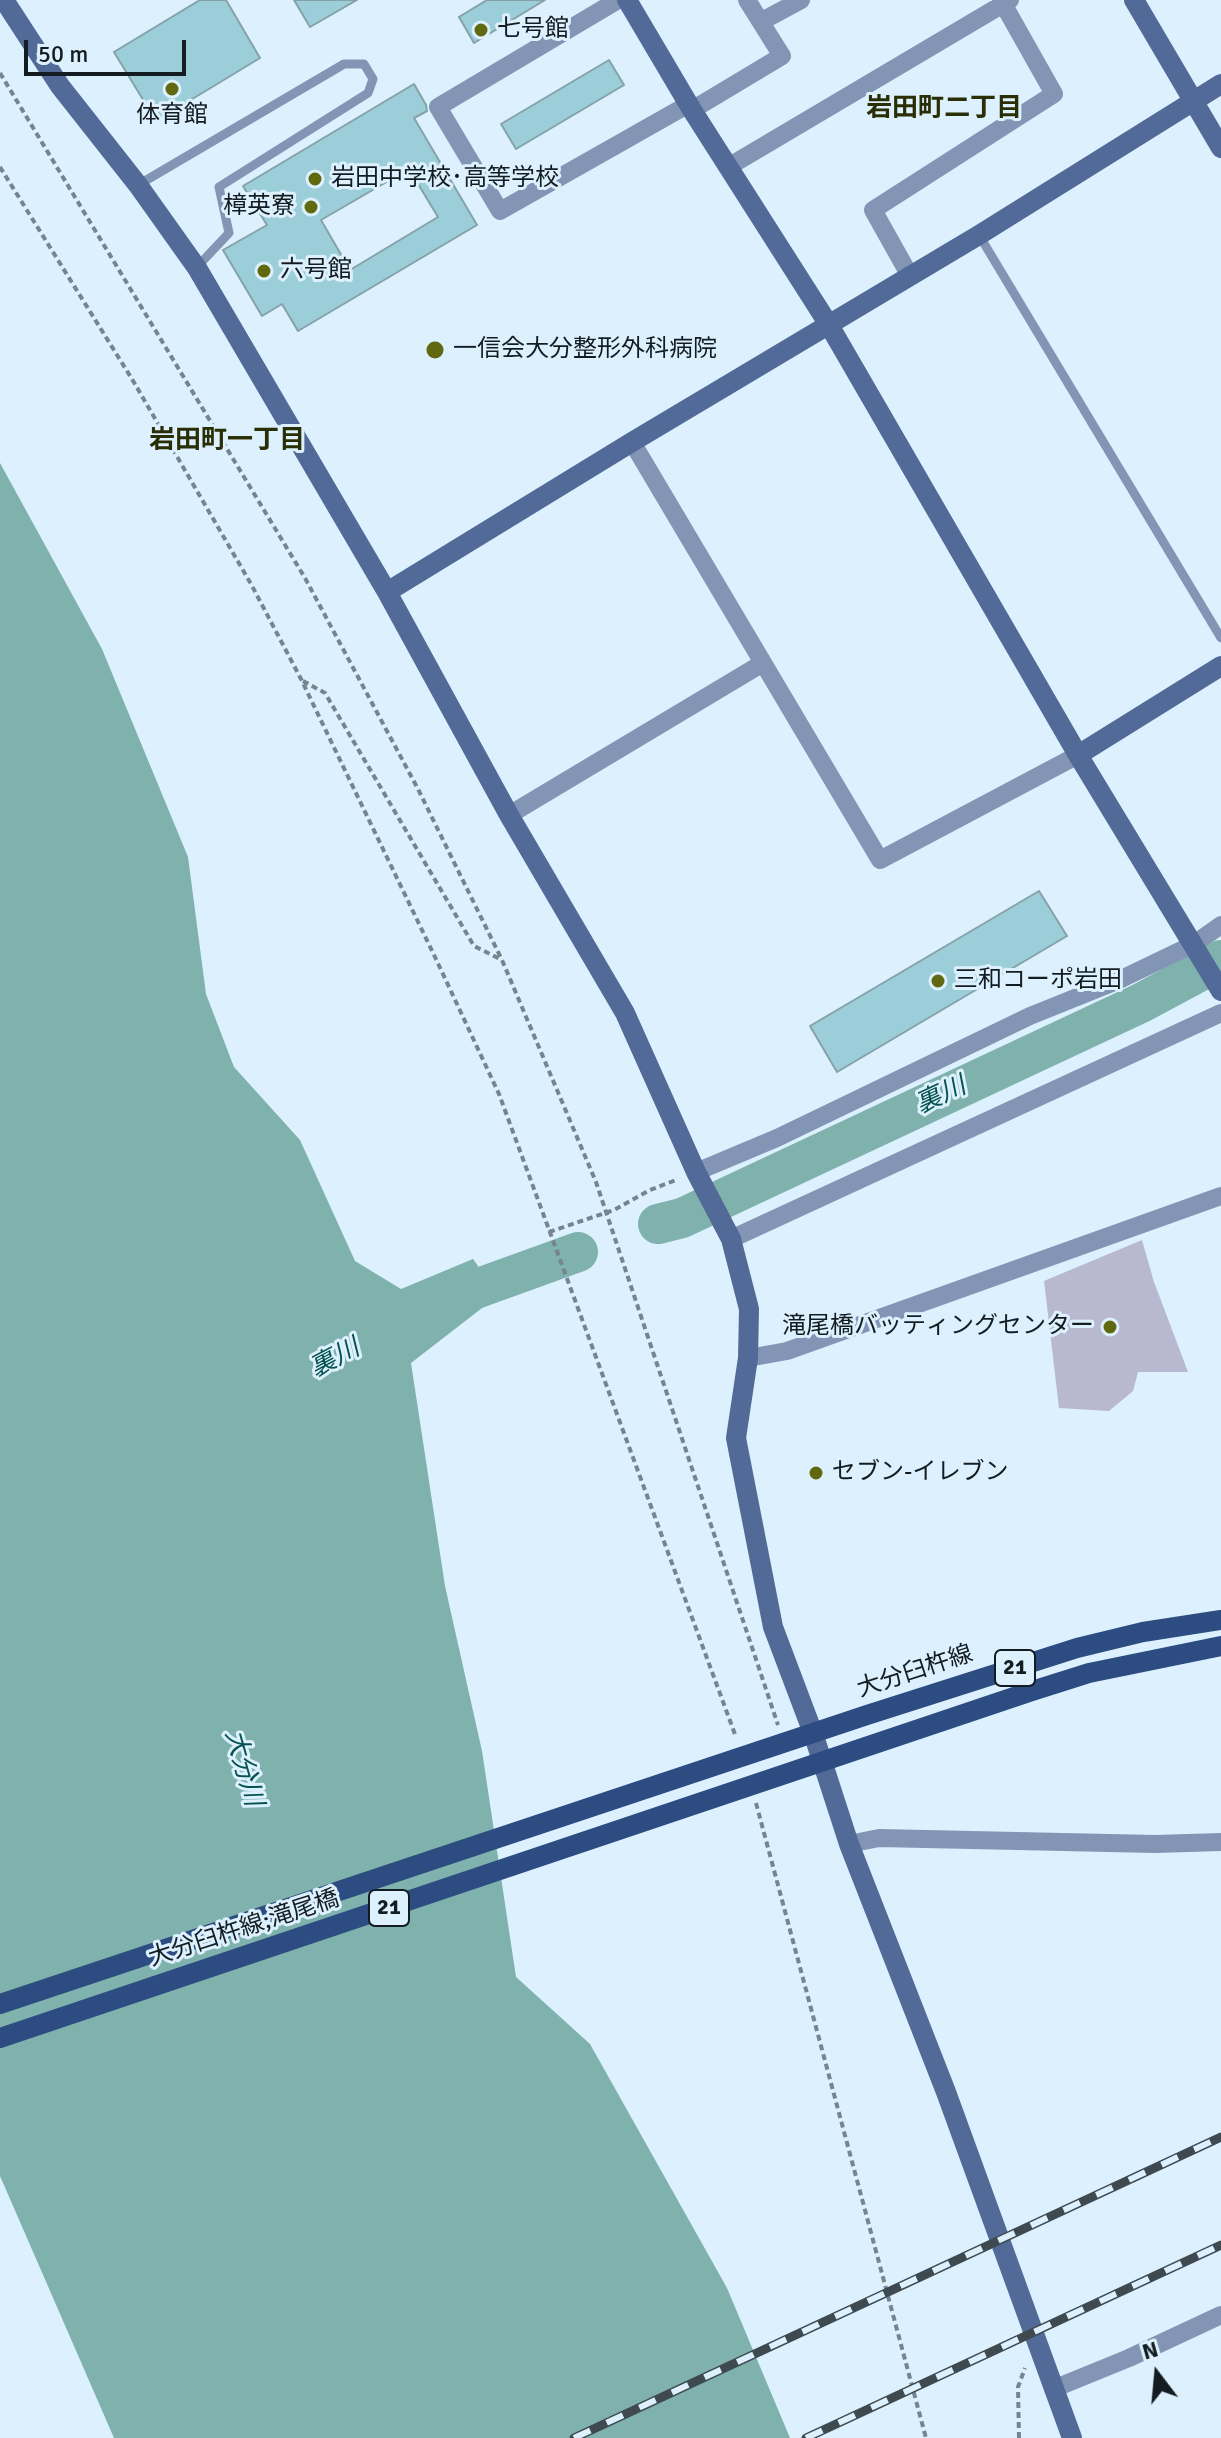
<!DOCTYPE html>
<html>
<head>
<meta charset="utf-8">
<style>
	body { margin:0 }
	#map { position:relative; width:1221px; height:2438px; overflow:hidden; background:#dcf0fd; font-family:Signika,sans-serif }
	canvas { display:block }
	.north { position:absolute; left:1117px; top:2334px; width:80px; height:80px; -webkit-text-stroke:6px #dcf0fd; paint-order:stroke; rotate:344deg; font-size:22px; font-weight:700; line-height:32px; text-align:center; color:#131c21 }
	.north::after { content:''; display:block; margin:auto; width:28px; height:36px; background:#131c21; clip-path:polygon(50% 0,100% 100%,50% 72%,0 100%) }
	.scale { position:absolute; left:24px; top:40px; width:162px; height:36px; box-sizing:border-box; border:4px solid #131c21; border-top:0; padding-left:10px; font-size:24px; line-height:28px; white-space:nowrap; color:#131c21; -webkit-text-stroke:6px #dcf0fd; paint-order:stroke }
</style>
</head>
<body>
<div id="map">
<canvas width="1221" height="2438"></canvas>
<div class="north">N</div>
<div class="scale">50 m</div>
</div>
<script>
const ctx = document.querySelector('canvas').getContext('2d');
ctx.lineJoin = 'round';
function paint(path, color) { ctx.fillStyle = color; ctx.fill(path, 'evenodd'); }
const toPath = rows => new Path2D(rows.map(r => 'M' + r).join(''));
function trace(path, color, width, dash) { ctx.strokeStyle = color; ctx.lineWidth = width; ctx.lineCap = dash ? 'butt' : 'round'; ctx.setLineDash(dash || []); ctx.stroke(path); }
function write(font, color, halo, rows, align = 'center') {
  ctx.font = font + ' Signika,"Noto Sans JP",sans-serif'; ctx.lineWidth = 6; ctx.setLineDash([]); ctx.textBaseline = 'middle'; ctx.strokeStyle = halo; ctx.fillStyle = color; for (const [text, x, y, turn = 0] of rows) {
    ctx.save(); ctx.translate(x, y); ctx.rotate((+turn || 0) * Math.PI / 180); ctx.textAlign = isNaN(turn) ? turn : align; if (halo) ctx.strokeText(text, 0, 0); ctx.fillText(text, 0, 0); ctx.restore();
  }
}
paint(toPath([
	[1142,1240,1154,1282,1188,1372,1138,1372,1133,1391,1109,1411,1059,1408,1044,1281]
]), '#b8b8d1');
paint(toPath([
	[0,463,102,649,188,857,206,994,234,1067,300,1140,355,1261,401,1289,473,1259,483,1273,495,1298,411,1363,445,1586,482,1751,516,1977,590,2044,727,2288,790,2438,114,2438,0,2176]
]), '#7fb2ad');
trace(toPath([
	[658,1224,682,1218,1141,1003,1221,960],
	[437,1303,578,1252]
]), '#7fb2ad', 40);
const building = toPath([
	[200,0,226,0,260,58,156,121,114,52,200,0],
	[294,0,357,0,310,27,294,0],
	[487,0,545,0,474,43,459,17,487,0],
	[609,60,624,85,516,149,501,124,609,60],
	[414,84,426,105,427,111,414,118,477,225,298,331,282,304,262,316,223,250,267,225,243,186,414,84],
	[409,169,438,217,350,270,321,220,409,169],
	[1039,891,1067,936,837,1072,810,1026,1039,891]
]);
paint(building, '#9cced9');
trace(building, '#85a2a9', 2);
trace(toPath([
	[0,73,305,578,418,789,502,960,596,1182,778,1725],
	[0,167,132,379,251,584,301,679,435,957,499,1094,736,1737],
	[303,681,325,693,474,946,500,959],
	[549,1232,614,1210,650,1190,676,1180],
	[756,1803,926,2438],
	[1019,2438,1018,2387,1025,2368]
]), '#76848d', 4, [6, 4]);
trace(toPath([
	[138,185,344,64,364,64,373,79,368,93,219,187,229,233,197,267],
	[979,235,1221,638]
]), '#8395b4', 9);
trace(toPath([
	[618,0,438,107,500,211,689,104],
	[762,21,801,0],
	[692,110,782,56,747,0],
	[728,167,1010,0],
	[910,276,873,210,1054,94,1001,0],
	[632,442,880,860,1078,755],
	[509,815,763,663],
	[696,1172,777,1138,1030,1016,1117,981,1194,944,1221,925],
	[731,1239,1221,1013],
	[748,1358,787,1351,1221,1196],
	[849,1844,879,1838,1155,1844,1221,1842],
	[1053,2389,1129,2358,1221,2315]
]), '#8395b4', 18);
trace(toPath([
	[4,0,60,86,138,185,197,268,387,592,509,815,625,1013,696,1172,731,1239,749,1309,748,1358,736,1438,773,1627,813,1733,849,1844,946,2092,1072,2438],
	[627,0,692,110,829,325,1078,755,1221,991],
	[1134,0,1221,148],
	[387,592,632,442,979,235,1221,84],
	[1078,755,1221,666]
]), '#516a97', 20);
trace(toPath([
	[0,2004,867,1715,1077,1648,1143,1632,1221,1620],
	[0,2038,1032,1691,1089,1673,1221,1646]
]), '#2d4c81', 20);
const rail = toPath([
	[574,2438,1221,2137],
	[806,2438,1221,2245]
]);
trace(rail, '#3e4950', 9);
trace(rail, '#dcf0fd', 6, [18]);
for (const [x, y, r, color] of [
	[481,30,8,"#60690f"],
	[172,89,8,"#60690f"],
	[315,179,8,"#60690f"],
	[311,207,8,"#60690f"],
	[264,271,8,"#60690f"],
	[435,350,10,"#60690f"],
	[938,981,8,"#60690f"],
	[1110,1327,8,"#60690f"],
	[816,1473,8,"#60690f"]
]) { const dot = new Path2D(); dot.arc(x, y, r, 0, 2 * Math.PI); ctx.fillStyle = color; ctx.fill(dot); trace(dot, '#dcf0fd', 3); }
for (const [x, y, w] of [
	[1015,1668,40],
	[389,1908,40]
]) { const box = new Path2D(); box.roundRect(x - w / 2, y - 18, w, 36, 6); ctx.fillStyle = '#dcf0fd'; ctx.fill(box); trace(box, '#131c21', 2); }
write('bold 22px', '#131c21', null, [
	["21",1015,1668],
	["21",389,1908]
]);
write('24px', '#131c21', '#dcf0fd', [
	["七号館",497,30],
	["体育館",172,116,"center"],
	["岩田中学校･高等学校",331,179],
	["樟英寮",295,207,"right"],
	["六号館",280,271],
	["一信会大分整形外科病院",453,350],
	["三和コーポ岩田",954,981],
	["滝尾橋バッティングセンター",1094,1327,"right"],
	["セブン-イレブン",832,1473]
], 'left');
write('24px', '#131c21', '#dcf0fd', [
	["大分臼杵線",915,1672,-18],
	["大分臼杵線;滝尾橋",244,1929,-18]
]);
write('bold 26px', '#292e05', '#dcf0fd', [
	["岩田町二丁目",944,109],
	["岩田町一丁目",227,441]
]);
write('italic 26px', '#05524e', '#dcf0fd', [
	["裏川",941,1096,-25],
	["裏川",335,1359,-28],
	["大分川",243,1768,74]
]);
</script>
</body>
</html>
